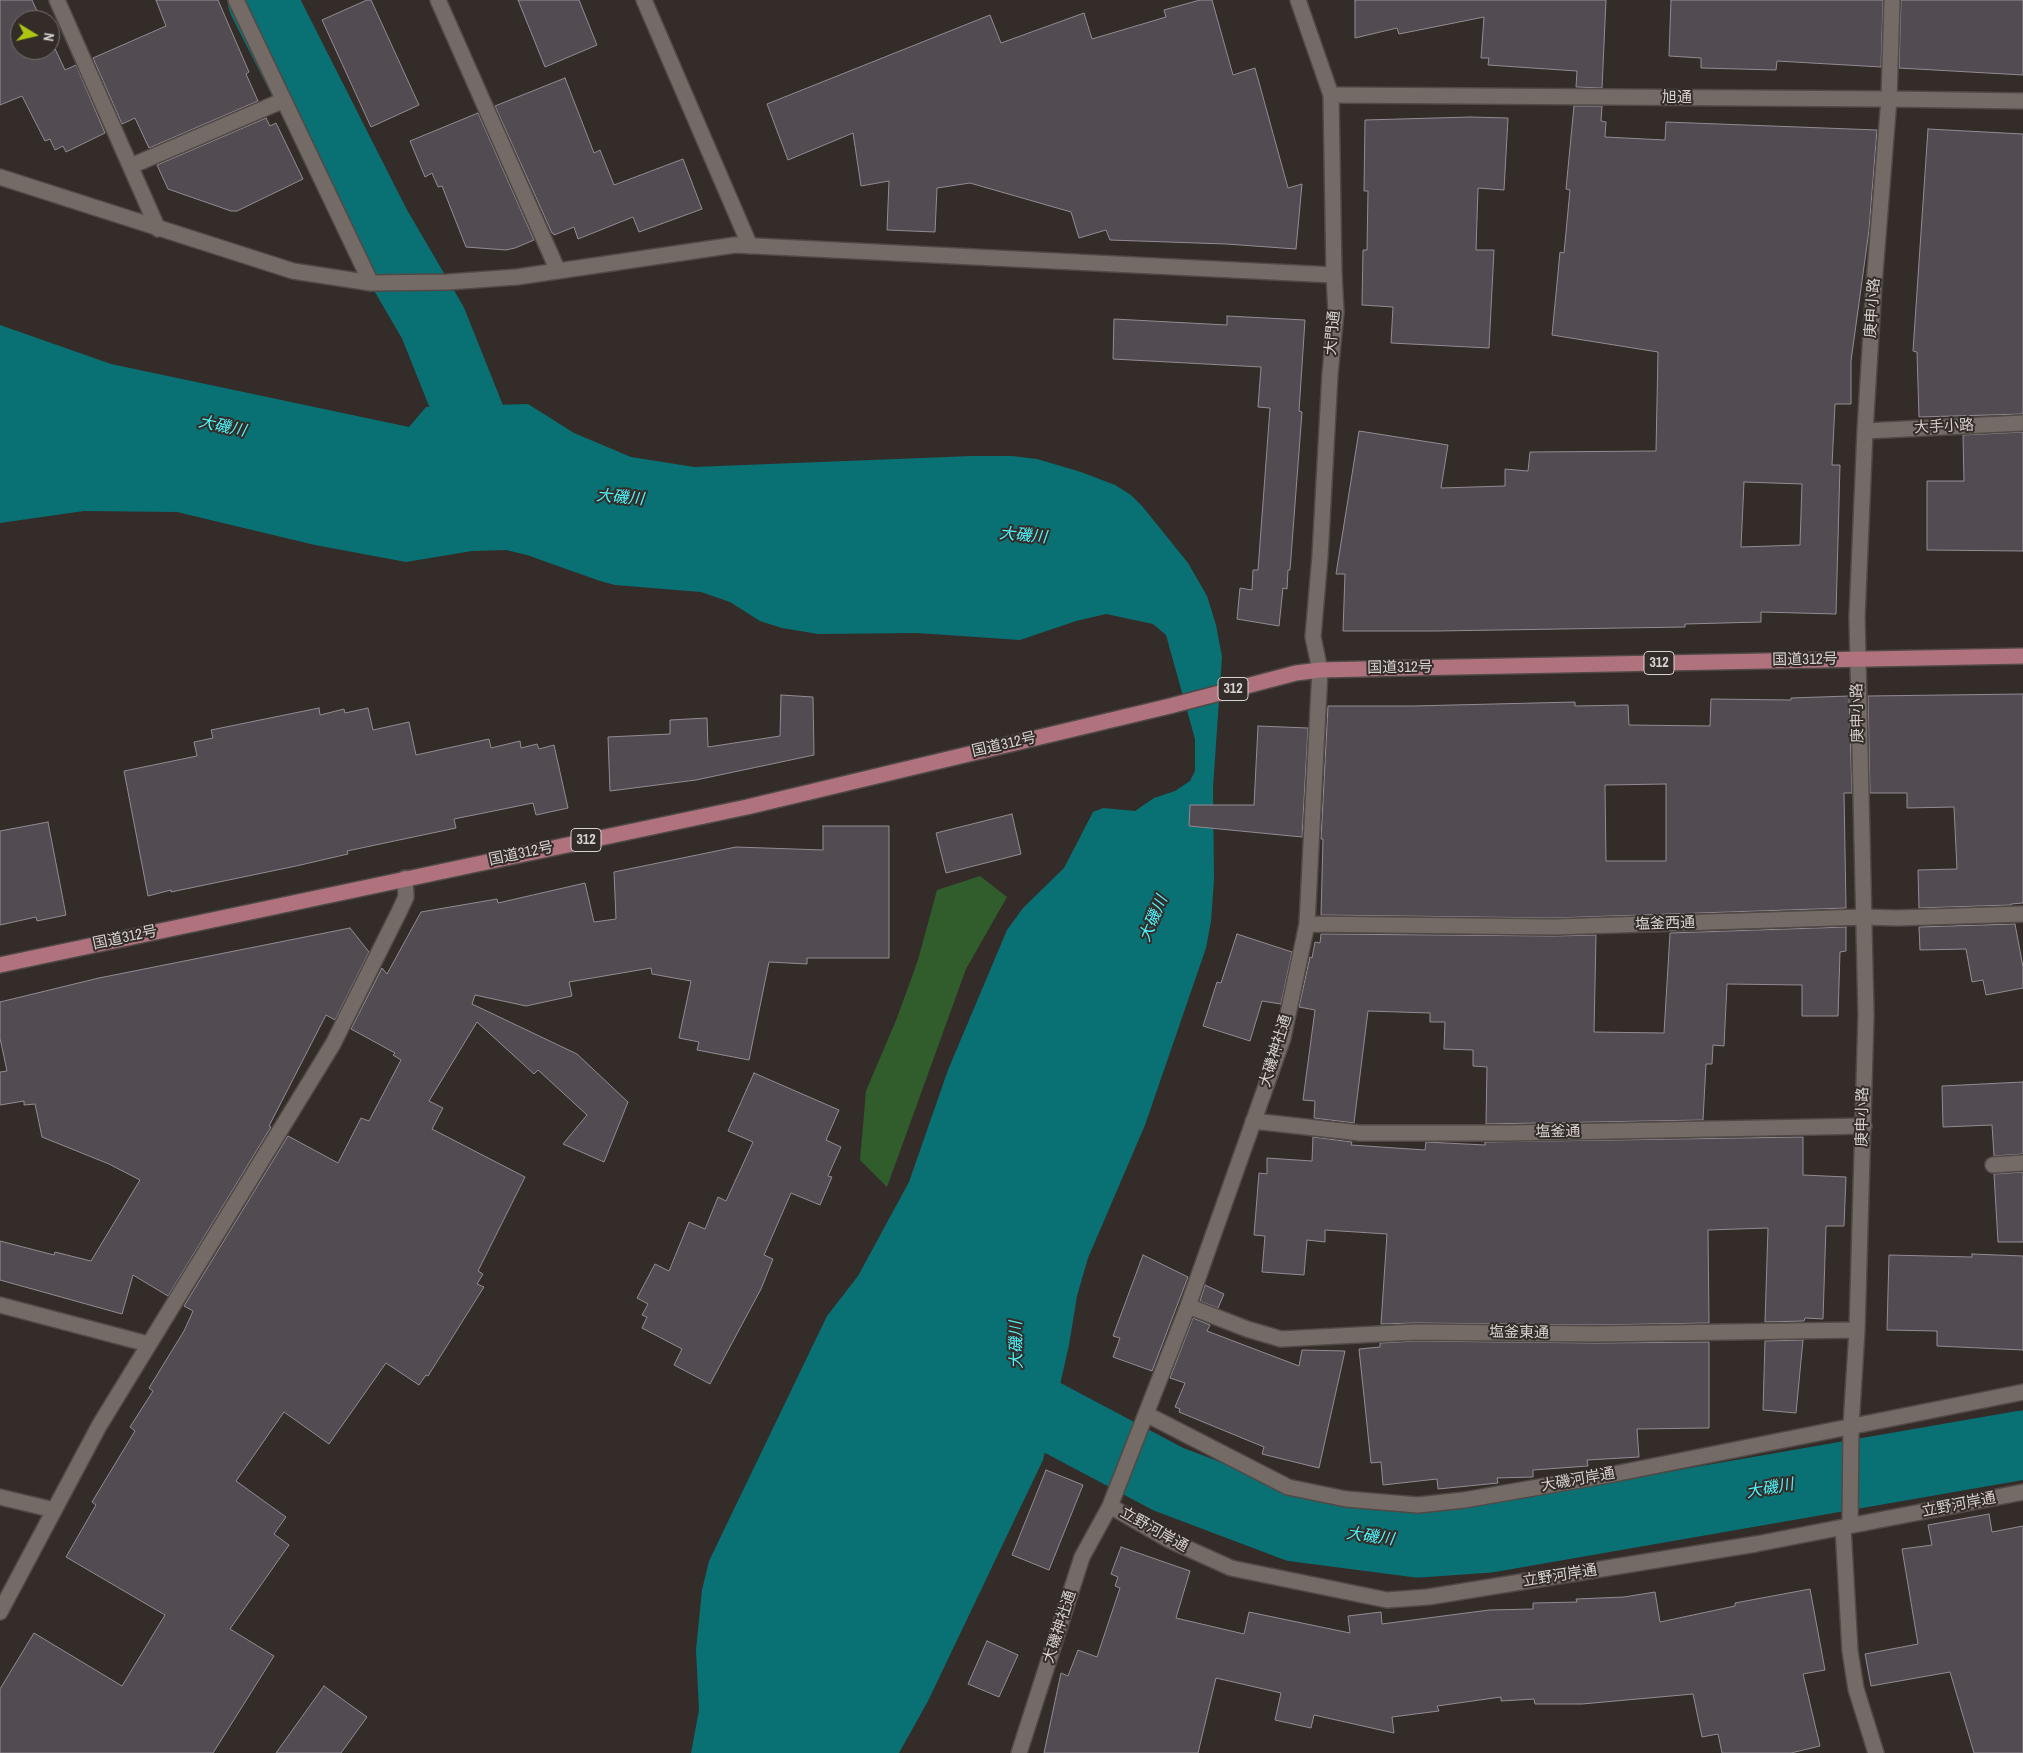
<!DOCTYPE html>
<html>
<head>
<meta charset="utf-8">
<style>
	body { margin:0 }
	#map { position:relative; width:2023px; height:1753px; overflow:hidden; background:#342c29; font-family:"Archivo Narrow",sans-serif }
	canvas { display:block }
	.north { position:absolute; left:10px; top:10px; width:50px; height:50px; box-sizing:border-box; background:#342c29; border:1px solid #766e6c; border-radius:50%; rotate:99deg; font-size:14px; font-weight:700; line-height:20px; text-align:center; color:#d8d2d0 }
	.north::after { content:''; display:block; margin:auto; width:18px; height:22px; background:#acc611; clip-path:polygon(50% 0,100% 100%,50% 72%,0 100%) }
</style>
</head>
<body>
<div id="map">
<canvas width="2023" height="1753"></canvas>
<div class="north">N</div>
</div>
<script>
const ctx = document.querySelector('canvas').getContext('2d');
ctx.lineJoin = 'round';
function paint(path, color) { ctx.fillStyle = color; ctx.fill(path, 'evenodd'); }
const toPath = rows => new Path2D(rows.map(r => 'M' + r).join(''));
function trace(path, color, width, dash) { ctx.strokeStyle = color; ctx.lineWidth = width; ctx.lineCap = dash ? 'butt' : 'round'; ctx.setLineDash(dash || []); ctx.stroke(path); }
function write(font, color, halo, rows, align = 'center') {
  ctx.font = font + ' "Archivo Narrow","Noto Sans JP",sans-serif'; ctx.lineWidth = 4; ctx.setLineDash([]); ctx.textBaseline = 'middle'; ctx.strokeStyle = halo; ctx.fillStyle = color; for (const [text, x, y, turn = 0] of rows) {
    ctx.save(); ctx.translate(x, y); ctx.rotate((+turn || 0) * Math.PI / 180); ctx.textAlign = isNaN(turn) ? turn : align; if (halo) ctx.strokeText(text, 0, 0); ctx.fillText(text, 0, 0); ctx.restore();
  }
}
paint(toPath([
	[980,876,1007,897,966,969,887,1187,860,1160,866,1091,897,1018,918,960,937,890]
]), '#315d2c');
paint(toPath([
	[0,325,111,364,409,427,426,407,528,404,574,433,631,457,694,467,972,456,1012,456,1037,459,1081,472,1115,485,1131,495,1142,506,1188,563,1207,596,1216,625,1222,657,1213,787,1214,880,1211,921,1206,948,1145,1125,1088,1258,1077,1296,1069,1345,1043,1460,928,1701,899,1753,691,1753,699,1710,696,1650,702,1590,709,1561,827,1316,858,1276,909,1182,948,1070,1007,930,1023,908,1064,868,1093,812,1103,808,1135,811,1154,798,1175,791,1190,781,1195,771,1195,739,1166,635,1153,624,1106,614,1076,621,1020,640,917,633,818,634,782,628,760,621,730,602,701,592,615,585,600,581,527,555,506,550,472,551,406,562,315,545,177,512,84,511,0,523]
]), '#097174');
trace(toPath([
	[262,0,377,227,433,323,498,486],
	[1016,1343,1019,1400,1168,1479,1295,1527,1418,1543,1489,1538,2023,1445]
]), '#097174', 69);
const building = toPath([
	[0,0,32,0,41,20,20,20,20,50,50,50,50,38,65,70,76,65,105,133,66,152,63,146,55,150,50,139,45,141,22,96,0,105,0,0],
	[156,0,218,0,249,72,246,74,258,101,149,148,135,118,122,124,93,58,166,26,156,0],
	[367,0,371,0,419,105,371,127,322,20,367,0],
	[518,0,579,0,597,45,545,67,518,0],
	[1200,0,1212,0,1233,75,1255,68,1288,188,1302,184,1296,249,1226,244,1110,240,1106,230,1079,238,1071,212,970,183,937,188,935,232,887,230,889,181,861,186,853,133,788,160,767,104,990,15,1001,43,1084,13,1092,39,1166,17,1164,10,1200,0],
	[1355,0,1606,0,1602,88,1576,87,1577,71,1488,65,1489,58,1481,58,1484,17,1399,34,1397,28,1355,38,1355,0],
	[1671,0,1883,0,1881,67,1777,61,1776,70,1701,68,1701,58,1669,56,1671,0],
	[1901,0,2023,0,2023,75,1899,68,1901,0],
	[565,78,594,153,600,150,614,185,683,159,702,209,639,232,633,217,578,239,574,227,554,235,553,233,552,233,495,106,565,78],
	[1574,106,1602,106,1601,121,1606,122,1605,137,1665,140,1666,122,1877,130,1869,230,1851,361,1851,404,1835,404,1832,465,1840,465,1836,614,1761,612,1761,622,1685,624,1685,627,1437,631,1343,631,1345,574,1336,574,1359,431,1448,445,1441,488,1505,486,1505,469,1528,471,1530,452,1656,451,1658,352,1552,335,1560,252,1564,253,1570,190,1566,189,1574,106],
	[1744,482,1802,484,1800,545,1741,547,1744,482],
	[478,113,534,240,515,248,506,250,466,247,442,186,438,187,432,173,425,177,410,141,478,113],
	[1470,117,1508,118,1504,190,1478,188,1476,250,1494,250,1489,348,1391,343,1393,307,1362,305,1363,250,1367,250,1368,191,1364,191,1365,120,1470,117],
	[266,118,270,126,276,123,303,179,237,211,231,211,168,189,157,165,266,118],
	[1928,129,2023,134,2023,414,1919,417,1917,352,1913,351,1928,129],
	[1227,316,1305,320,1299,411,1302,412,1290,570,1288,570,1287,589,1283,588,1279,626,1237,619,1240,588,1252,590,1253,570,1258,570,1270,408,1258,407,1261,367,1113,359,1114,319,1227,325,1227,316],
	[2023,432,2023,551,1927,550,1927,481,1964,481,1963,435,2023,432],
	[2023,694,2023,903,2011,904,2011,905,1919,908,1918,870,1957,869,1954,807,1907,808,1907,793,1870,793,1868,696,2023,694],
	[781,695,813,697,814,755,696,780,610,791,608,737,670,734,670,720,707,718,708,747,780,736,781,695],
	[1849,696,1852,793,1844,793,1846,908,1554,918,1321,915,1323,839,1321,839,1328,706,1413,706,1575,702,1575,706,1628,705,1629,725,1710,726,1711,699,1791,700,1791,698,1849,696],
	[1666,784,1666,861,1606,861,1605,785,1666,784],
	[319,708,320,715,344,709,345,713,368,708,373,730,409,722,416,755,489,739,491,748,520,741,521,748,537,744,539,749,554,745,568,808,536,815,533,803,454,819,456,828,347,851,348,854,296,866,171,892,171,890,148,896,124,771,197,756,194,742,213,738,211,730,319,708],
	[1258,726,1308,728,1302,837,1189,826,1190,805,1254,805,1258,726],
	[1012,814,1021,854,946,873,936,833,1012,814],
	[48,822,66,915,37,921,36,917,0,925,0,831,48,822],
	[823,826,889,826,889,958,807,958,807,964,769,962,749,1060,697,1050,699,1042,679,1038,691,981,652,974,651,968,569,982,572,996,526,1006,475,995,472,1004,577,1054,628,1102,604,1162,563,1144,587,1115,538,1070,534,1074,477,1022,429,1101,443,1108,432,1129,525,1177,478,1271,483,1274,477,1284,484,1287,428,1376,426,1375,419,1385,386,1363,329,1444,284,1412,236,1481,286,1517,274,1534,289,1545,230,1629,274,1656,213,1753,0,1753,0,1689,34,1633,122,1686,165,1615,66,1557,96,1505,92,1502,135,1431,130,1427,153,1391,149,1388,184,1331,193,1311,184,1306,288,1136,338,1163,361,1118,369,1121,401,1060,393,1055,395,1053,351,1029,382,968,387,974,421,912,497,899,498,903,585,883,594,922,616,919,614,872,736,847,823,850,823,826],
	[2015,924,2023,967,2023,988,1986,995,1983,980,1972,982,1966,949,1920,950,1919,927,2015,924],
	[1846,927,1846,951,1840,952,1838,1016,1802,1016,1802,985,1727,984,1724,1046,1713,1045,1712,1064,1706,1064,1703,1120,1486,1124,1487,1067,1473,1066,1473,1050,1444,1049,1445,1022,1430,1022,1430,1013,1368,1011,1354,1123,1314,1118,1315,1101,1303,1100,1315,1010,1299,1007,1310,957,1312,958,1315,942,1320,943,1321,934,1554,936,1596,935,1594,1032,1664,1033,1670,933,1846,927],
	[350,928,369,952,335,1020,326,1015,269,1126,271,1127,168,1296,133,1275,122,1314,0,1280,0,1241,54,1255,55,1252,91,1261,140,1180,109,1164,42,1137,35,1104,24,1105,24,1101,0,1105,0,1072,7,1071,0,1038,0,1002,99,978,350,928],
	[1237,934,1292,952,1281,1004,1262,1001,1250,1041,1203,1026,1217,982,1221,983,1237,934],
	[754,1073,839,1110,826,1140,841,1147,828,1176,832,1177,820,1205,791,1193,764,1255,773,1259,761,1289,710,1384,674,1365,682,1349,642,1328,647,1317,642,1315,648,1304,637,1298,655,1264,669,1271,689,1222,705,1229,718,1197,726,1201,753,1142,728,1131,754,1073],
	[2023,1082,2023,1154,1994,1156,1992,1125,1943,1127,1942,1086,2023,1082],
	[1313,1137,1352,1142,1351,1145,1425,1150,1426,1142,1485,1145,1485,1142,1803,1137,1803,1175,1846,1177,1844,1226,1826,1226,1823,1319,1805,1318,1804,1321,1765,1322,1768,1228,1708,1230,1709,1323,1596,1325,1416,1323,1381,1324,1387,1234,1325,1230,1325,1242,1307,1240,1304,1275,1262,1272,1265,1236,1254,1235,1259,1173,1267,1174,1267,1158,1312,1161,1313,1137],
	[2023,1172,2023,1242,1998,1242,1994,1174,2023,1172],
	[1972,1254,2023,1256,2023,1350,1937,1346,1937,1331,1887,1330,1889,1255,1972,1257,1972,1254],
	[1143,1255,1188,1277,1152,1371,1113,1357,1120,1338,1113,1336,1143,1255],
	[1205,1285,1224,1294,1218,1308,1200,1301,1205,1285],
	[1193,1318,1210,1325,1207,1331,1299,1366,1302,1350,1345,1351,1319,1468,1262,1454,1264,1447,1179,1412,1180,1409,1175,1407,1185,1383,1170,1378,1193,1318],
	[1803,1340,1796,1413,1763,1410,1765,1341,1803,1340],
	[1416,1341,1596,1343,1709,1342,1709,1428,1637,1429,1639,1457,1587,1460,1588,1466,1533,1470,1533,1477,1497,1478,1498,1483,1438,1489,1437,1479,1383,1485,1381,1462,1371,1463,1359,1349,1380,1347,1380,1343,1416,1341],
	[1046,1470,1083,1485,1049,1570,1012,1555,1046,1470],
	[1989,1514,1992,1532,2023,1526,2023,1753,1974,1753,1950,1672,1871,1686,1865,1654,1918,1644,1902,1549,1932,1545,1928,1525,1989,1514],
	[1121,1547,1190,1571,1176,1618,1244,1634,1249,1612,1350,1633,1348,1616,1381,1612,1382,1624,1489,1610,1533,1609,1533,1603,1577,1602,1576,1599,1624,1597,1655,1592,1660,1622,1735,1606,1735,1603,1810,1589,1825,1670,1803,1674,1820,1746,1791,1753,1722,1753,1718,1734,1702,1737,1693,1694,1582,1704,1535,1704,1534,1699,1501,1701,1501,1697,1437,1706,1439,1711,1392,1717,1394,1733,1314,1715,1311,1728,1275,1720,1281,1693,1216,1678,1198,1753,1044,1753,1061,1673,1068,1676,1078,1650,1097,1657,1120,1588,1115,1586,1118,1577,1111,1574,1121,1547],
	[987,1641,1018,1655,999,1697,968,1684,987,1641],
	[324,1686,367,1717,341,1753,276,1753,324,1686]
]);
paint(building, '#524c52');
trace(building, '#938b92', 1);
const minor = toPath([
	[57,0,158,229],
	[236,0,371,283],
	[438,0,558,271],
	[644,0,750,246],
	[1331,95,1889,99,2023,101],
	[131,166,284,100],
	[0,177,293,271,371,283,448,282,517,277,735,245,1334,275],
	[1865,431,2023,423],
	[1307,924,1554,927,1864,917,1897,918,2023,914],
	[1253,1121,1360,1133,1510,1133,1864,1126],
	[1993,1165,2023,1163],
	[0,1305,148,1344],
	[1188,1306,1247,1329,1281,1339,1416,1332,1596,1334,1857,1330],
	[1146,1414,1288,1487,1346,1499,1418,1505,1464,1500,1614,1474,2023,1392],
	[0,1497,54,1510],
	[1110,1506,1169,1540,1231,1568,1387,1600,1428,1597,1756,1544,2023,1492],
	[1850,1525,1851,1426,1857,1330,1866,1015,1857,617,1865,431,1874,285,1889,99,1892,0],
	[1843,1527,1850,1651,1856,1689,1876,1753],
	[0,1612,99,1426,333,1044,399,912,406,897,405,878],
	[1019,1753,1082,1557,1110,1506,1188,1306,1283,1038,1307,924,1320,670]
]);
const tertiary = toPath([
	[1298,0,1331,95,1334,275,1336,312,1330,374,1320,556,1313,637,1320,670]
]);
const trunk = toPath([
	[0,965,747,807,1170,706,1296,673,1320,670,1405,668,2023,656]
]);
trace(minor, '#504946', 18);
trace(tertiary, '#504946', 18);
trace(trunk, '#504946', 18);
trace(minor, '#746b67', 15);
trace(tertiary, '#746b67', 15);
trace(trunk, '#b0737e', 15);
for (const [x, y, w] of [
	[1659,663,30],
	[1233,689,30],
	[586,840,30]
]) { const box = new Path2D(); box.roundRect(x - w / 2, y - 11.5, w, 23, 4); ctx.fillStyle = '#342c29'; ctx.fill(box); trace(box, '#d8d2d0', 1); }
write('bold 14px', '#d8d2d0', null, [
	["312",1659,663],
	["312",1233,689],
	["312",586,840]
]);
write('15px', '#d8d2d0', '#342c29', [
	["旭通",1677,98],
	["庚申小路",1873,308,-86],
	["大門通",1333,333,-85],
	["大手小路",1944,427,-3],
	["国道312号",1805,660,-1],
	["国道312号",1400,668,-1],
	["庚申小路",1858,713,-91],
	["国道312号",1004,745,-13],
	["国道312号",521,854,-12],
	["塩釜西通",1665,924,-2],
	["国道312号",125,938,-12],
	["大磯神社通",1276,1051,-73],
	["庚申小路",1863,1117,-89],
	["塩釜通",1558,1132,-1],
	["塩釜東通",1519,1333,1],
	["大磯河岸通",1578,1480,-10],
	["立野河岸通",1959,1505,-11],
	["立野河岸通",1154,1530,29],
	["立野河岸通",1560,1576,-9],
	["大磯神社通",1060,1627,-72]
]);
write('italic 16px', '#4ff4fb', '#342c29', [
	["大磯川",222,427,12],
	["大磯川",620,498,5],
	["大磯川",1023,536,5],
	["大磯川",1154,919,-67],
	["大磯川",1017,1345,-91],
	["大磯川",1770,1489,-10],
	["大磯川",1370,1537,8]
]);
</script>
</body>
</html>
